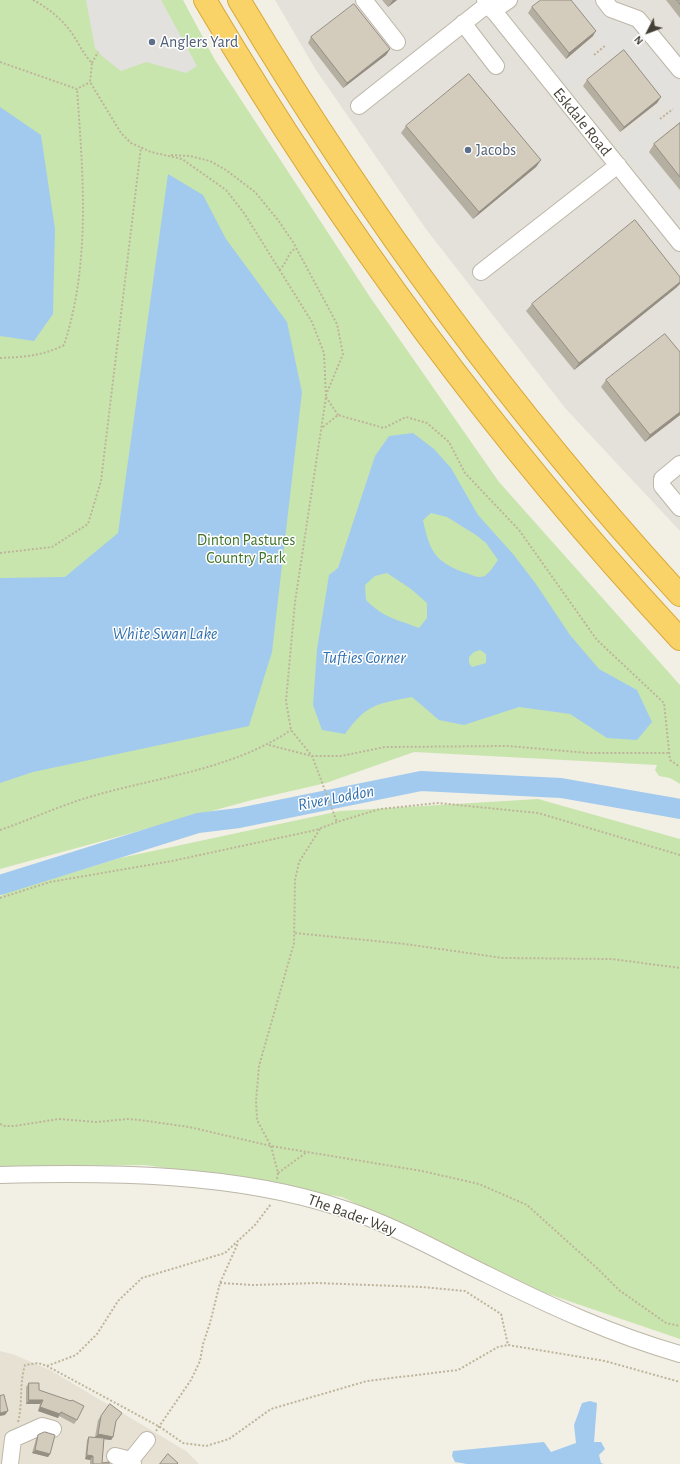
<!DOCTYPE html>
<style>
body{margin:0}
#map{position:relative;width:680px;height:1464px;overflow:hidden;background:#f2efe5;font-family:"Alegreya Sans",sans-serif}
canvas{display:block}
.north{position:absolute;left:628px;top:12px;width:40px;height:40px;-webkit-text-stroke:3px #fff;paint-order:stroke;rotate:228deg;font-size:11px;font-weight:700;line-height:16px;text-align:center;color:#443f35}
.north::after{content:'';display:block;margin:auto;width:14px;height:18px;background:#443f35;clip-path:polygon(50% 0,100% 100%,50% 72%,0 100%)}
</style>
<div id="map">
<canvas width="680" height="1464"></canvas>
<div class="north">N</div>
</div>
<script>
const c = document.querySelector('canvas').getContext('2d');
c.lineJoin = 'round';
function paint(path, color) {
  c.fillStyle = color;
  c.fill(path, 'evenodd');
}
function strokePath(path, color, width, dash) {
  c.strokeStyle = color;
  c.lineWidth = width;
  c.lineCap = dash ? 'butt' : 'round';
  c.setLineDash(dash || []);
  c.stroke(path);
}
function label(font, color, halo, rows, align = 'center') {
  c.font = font + ' "Alegreya Sans",sans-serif';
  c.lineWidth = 3;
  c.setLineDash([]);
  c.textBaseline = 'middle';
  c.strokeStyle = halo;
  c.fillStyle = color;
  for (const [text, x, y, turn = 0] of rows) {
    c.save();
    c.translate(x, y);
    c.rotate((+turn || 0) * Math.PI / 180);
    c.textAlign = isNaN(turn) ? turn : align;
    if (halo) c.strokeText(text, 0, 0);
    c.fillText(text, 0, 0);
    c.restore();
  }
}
paint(new Path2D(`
 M 0,1351 L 15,1355 L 50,1370 L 186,1451 L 199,1464 L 0,1464 Z`), '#e6e1d3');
paint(new Path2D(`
 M 275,0 L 680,0 L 680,531 L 566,409 L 426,229 L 316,70 Z`), '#e4e0da');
paint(new Path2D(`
 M 0,0 L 183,0 L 215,60 L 370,297 L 499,482 L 680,685 L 680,784 L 670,778 L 659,776 L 655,770 L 657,765 L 414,752 L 326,783 L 252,800 L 0,869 Z
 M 538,799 L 680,839 L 680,1339 L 545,1293 L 342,1197 L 146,1165 L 0,1167 L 0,896 L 10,891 L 120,858 L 340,811 Z`), '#c9e5ae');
paint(new Path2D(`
 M 86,0 L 161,0 L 197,66 L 186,73 L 146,62 L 121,71 L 102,56 L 95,48 Z
 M 570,0 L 598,0 L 630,24 L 680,83 L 680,123 L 678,125 L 660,102 L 663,99 L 623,49 L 611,59 L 594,37 L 598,34 Z
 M 589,43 L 604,62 L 569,92 L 553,74 Z
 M 656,112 L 670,128 L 645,148 L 680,192 L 680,197 L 669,206 L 617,143 Z`), '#e3e1dd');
paint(new Path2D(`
 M 0,107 L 41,135 L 55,229 L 53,314 L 34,341 L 0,336 Z
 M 168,174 L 203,195 L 226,239 L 287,322 L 302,392 L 272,652 L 249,726 L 33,772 L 0,783 L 0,578 L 65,577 L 118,533 Z
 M 413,433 L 434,449 L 451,468 L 478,515 L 513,554 L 536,584 L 570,635 L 599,669 L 637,690 L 652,722 L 637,740 L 607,738 L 570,714 L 519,707 L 464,725 L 439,720 L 412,697 C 376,704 367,704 345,734 L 322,730 L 313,705 L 317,649 L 329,575 L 338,568 L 375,456 L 389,436 ZM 431,513 L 447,517 L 476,535 L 486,543 L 498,560 C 494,565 491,571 486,575 C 481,579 474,576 469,574 C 436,563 430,553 423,520 ZM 387,573 L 411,589 L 427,603 L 427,618 L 419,628 C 396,619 384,618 366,600 L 365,585 L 375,576 ZM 480,650 L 486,654 L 486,663 L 472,667 L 469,663 L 469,657 L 474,652 Z
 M 590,1401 L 597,1403 L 594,1442 L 601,1442 L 605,1449 L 599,1455 L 601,1463 L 604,1464 L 467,1464 L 455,1462 L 452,1456 L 453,1451 L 544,1442 L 551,1452 L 576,1443 L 574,1425 L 582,1403 Z`), '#a2caee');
strokePath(new Path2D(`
 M 0,885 L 198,823 L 239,818 L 421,781 L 561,788 L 680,809`), '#a2caee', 20);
const minor = new Path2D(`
 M 364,0 L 397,42
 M 485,0 L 680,243
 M 604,0 L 611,9 L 638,19 L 680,70
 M 493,11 L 509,0
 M 463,23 L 496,66
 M 359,106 L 488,4
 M 481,272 L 618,165
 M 680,464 L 662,479 L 662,486 L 680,508
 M 0,1175 C 111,1172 235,1173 341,1208 C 392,1224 440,1252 488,1275 C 550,1306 613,1335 680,1354
 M 115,1456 L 131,1460
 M 10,1464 L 13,1439 L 42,1426 L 53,1429
 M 133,1464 L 131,1460 L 147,1440`);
const highway = new Path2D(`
 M 205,0 C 340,229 499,444 680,639
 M 239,0 C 366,212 513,413 680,595`);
strokePath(minor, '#bdb7a8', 18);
strokePath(highway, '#d8a838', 24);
strokePath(new Path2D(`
 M 33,0 C 48,8 61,18 71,32 C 79,43 83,54 92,63 L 90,82 L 121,133 L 131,143 L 151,152 L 182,159 L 226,190 L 244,213 L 312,322 L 324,353 L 326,397 L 295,602 L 286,701 L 291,730 L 312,756 L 337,822
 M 594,55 L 606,45
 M 0,62 L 77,89 L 90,82
 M 92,63 L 98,52
 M 660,119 L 673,109
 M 171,155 L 190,156 L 210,161 L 226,170 L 255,192 L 278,220 L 293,242 L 337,324 L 343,354 L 326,395
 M 279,270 C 287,264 287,253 296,248
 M 0,358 C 23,357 43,356 64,345 C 91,262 83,174 77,89
 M 326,397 L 338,415
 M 323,427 L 338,415 L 384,428 L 406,417 L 427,423 L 449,442 L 465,473 L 519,530 L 597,640 L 664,703 L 670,760 L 680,767
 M 0,553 L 52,547 L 88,524 L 101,481 L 141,147
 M 269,745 L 312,756 L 341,756 L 385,747 L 508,746 L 588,753 L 668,753
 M 0,830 C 29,820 57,807 86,798 C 155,777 230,771 291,730
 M 0,898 L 50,882 L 172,861 L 316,830 L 337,822 L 380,809 L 438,803 L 538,813 L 680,855
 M 295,933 L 405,944 L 503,958 L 612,959 L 680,968
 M 0,1124 L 5,1126 L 14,1126 L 59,1119 L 96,1122 L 128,1119 L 140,1120 L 189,1127 L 271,1146 L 422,1171 L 479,1184 L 527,1205 L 598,1269 L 619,1290 L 666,1323 L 680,1326
 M 278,1173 L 307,1152
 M 277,1179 L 278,1173 L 271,1146 L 257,1120 L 256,1101 L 259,1066 L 294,943 L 295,880 L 299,862 L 320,829
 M 220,1283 L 254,1285 L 317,1283 L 422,1287 L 465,1291 L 501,1314 L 508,1345 L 605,1361 L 680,1382
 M 47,1366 L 76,1355 L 97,1334 L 118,1301 L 142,1278 L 225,1253 L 255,1225 L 271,1204
 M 18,1422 C 23,1403 19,1385 25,1365 L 38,1363 L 47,1366 L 160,1427 L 183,1443 L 206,1446 L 229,1439 L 271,1409 L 367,1381 L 458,1370 L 498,1347 L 508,1345
 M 156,1431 L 191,1380 L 200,1361 L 203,1344 L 210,1323 L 220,1283 L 238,1243`), '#beb499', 2, [2, 2]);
strokePath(minor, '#fff', 16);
strokePath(highway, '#f9d268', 22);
paint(new Path2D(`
 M 382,0 L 397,0 L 388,7 Z
 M 666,0 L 680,0 L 680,18 Z
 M 532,7 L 593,36 L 566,59 L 528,13 Z
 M 311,37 L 390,49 L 386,55 L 343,88 L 308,43 Z
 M 587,80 L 661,97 L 657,103 L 620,132 L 583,86 Z
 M 680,123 L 680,190 L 649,152 L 654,144 Z
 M 406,126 L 541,160 L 536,167 L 473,219 L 401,133 Z
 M 677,287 L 574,370 L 526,311 L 532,304 Z
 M 680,352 L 680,415 L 645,442 L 601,387 L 606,380 Z
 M 29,1383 L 77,1420 L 74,1424 L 59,1416 L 58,1418 L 38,1411 L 40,1404 L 26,1404 L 26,1387 Z
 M 110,1404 L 116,1422 L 113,1437 L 111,1440 L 104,1439 L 102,1463 L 109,1464 L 90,1464 L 90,1460 L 85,1459 L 87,1440 L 89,1437 L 95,1437 L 98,1420 Z
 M 38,1435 L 50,1454 L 48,1457 L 32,1453 L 36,1439 Z`), '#b5afa1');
paint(new Path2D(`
 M 393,0 L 397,0 L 388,7 Z
 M 596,31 L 593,36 L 566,59 L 569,53 Z
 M 390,49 L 386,55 L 343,88 L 347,83 Z
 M 661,97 L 657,103 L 620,132 L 624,127 Z
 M 541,160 L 536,167 L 473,219 L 479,212 Z
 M 680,282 L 680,284 L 677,287 L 574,370 L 579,363 Z
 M 680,412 L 680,415 L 645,442 L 650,435 Z
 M 29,1400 L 43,1400 L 40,1404 L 26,1404 Z
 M 40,1407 L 60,1414 L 58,1418 L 38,1411 Z
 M 8,1411 L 5,1415 L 0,1416 L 0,1413 Z
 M 98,1434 L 113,1437 L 111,1440 L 95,1438 Z
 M 35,1450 L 50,1454 L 48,1457 L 32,1453 Z
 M 87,1455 L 93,1456 L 90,1460 L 85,1459 Z`), '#948e83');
const building = new Path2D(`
 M 541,0 L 571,0 L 596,31 L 569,53 L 532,7 Z
 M 677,0 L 680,0 L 680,4 Z
 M 354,4 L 390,49 L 347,83 L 311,37 Z
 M 624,50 L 661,97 L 624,127 L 587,80 Z
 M 469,74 L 541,160 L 479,212 L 406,126 Z
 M 680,123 L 680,177 L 654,144 Z
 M 635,220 L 680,277 L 680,282 L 579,363 L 532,304 Z
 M 665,334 L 680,352 L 680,412 L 650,435 L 606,380 Z
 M 29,1383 L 39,1383 L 39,1390 L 71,1401 L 72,1400 L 84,1406 L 77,1420 L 61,1412 L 60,1414 L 40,1407 L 43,1400 L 29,1400 Z
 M 4,1395 L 8,1411 L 0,1413 L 0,1396 Z
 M 110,1404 L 122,1413 L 116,1421 L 113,1437 L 98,1434 L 101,1416 Z
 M 45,1432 L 55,1435 L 50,1454 L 35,1450 L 38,1435 Z
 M 89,1437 L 104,1438 L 102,1463 L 109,1462 L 109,1464 L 93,1464 L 93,1456 L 87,1455 Z
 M 168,1454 L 178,1463 L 177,1464 L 160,1464 Z`);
paint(building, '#d3cbbb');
strokePath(building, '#948e83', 1);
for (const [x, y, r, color] of [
 [152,42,4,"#5c6f8a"],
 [468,150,4,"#5c6f8a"]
]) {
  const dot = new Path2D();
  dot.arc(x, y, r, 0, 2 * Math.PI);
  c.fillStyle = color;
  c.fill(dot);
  strokePath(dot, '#fff', 1.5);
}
label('16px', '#4e5e75', '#fff', [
 ["Anglers Yard",160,42],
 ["Jacobs",476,150]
], 'left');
label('16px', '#443f35', '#fff', [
 ["Eskdale Road",582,122,51],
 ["The Bader Way",352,1215,20]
]);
label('16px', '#41742a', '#fff', [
 ["Dinton Pastures",246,540],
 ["Country Park",246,558]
]);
label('italic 17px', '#3170ac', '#fff', [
 ["White Swan Lake",165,634],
 ["Tufties Corner",364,658],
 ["River Loddon",336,798,-11]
]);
</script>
